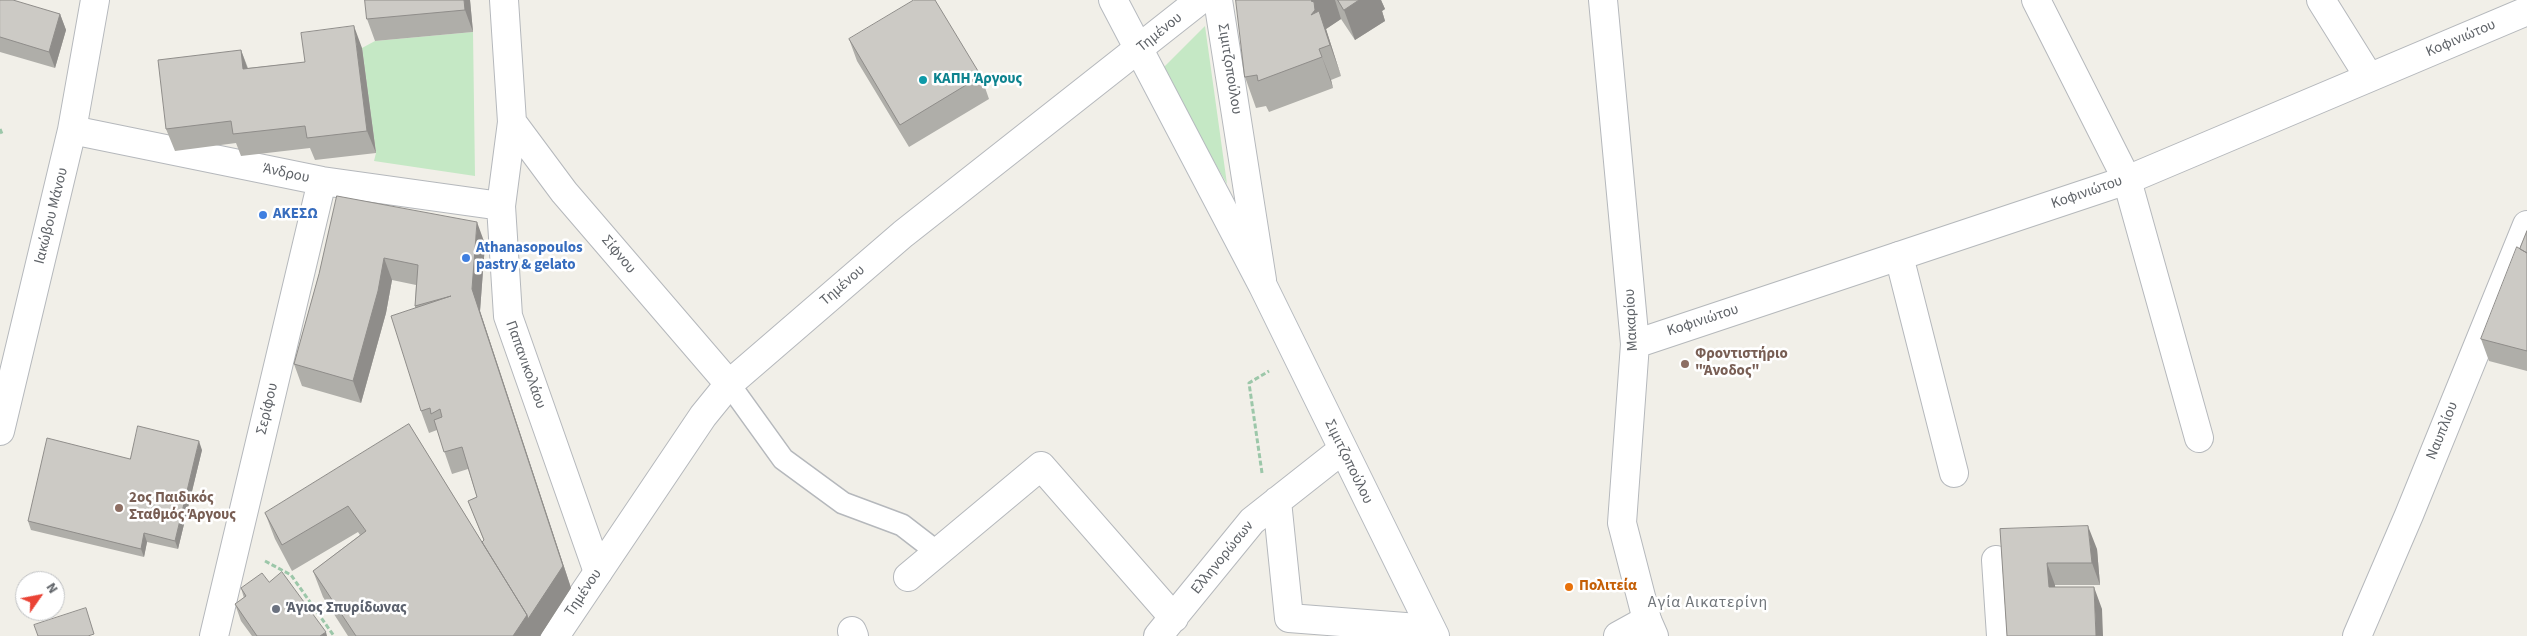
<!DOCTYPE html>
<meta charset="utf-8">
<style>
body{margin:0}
#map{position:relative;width:2527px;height:636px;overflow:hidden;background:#f1efe8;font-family:"Source Sans 3",sans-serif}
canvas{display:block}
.north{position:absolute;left:15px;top:571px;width:50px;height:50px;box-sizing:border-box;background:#fff;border:1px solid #bfc1c3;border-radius:50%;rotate:57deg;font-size:14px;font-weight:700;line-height:20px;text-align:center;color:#5f6368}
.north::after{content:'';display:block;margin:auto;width:18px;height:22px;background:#ea4335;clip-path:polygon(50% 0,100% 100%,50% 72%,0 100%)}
</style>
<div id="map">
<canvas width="2527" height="636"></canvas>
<div class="north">N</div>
</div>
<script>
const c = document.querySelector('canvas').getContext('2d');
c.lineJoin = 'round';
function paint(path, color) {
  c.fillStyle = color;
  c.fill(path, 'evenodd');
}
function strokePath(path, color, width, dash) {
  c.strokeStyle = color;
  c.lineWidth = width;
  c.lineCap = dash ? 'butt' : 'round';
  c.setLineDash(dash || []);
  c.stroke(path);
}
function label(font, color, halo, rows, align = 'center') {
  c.font = font + ' "Source Sans 3",sans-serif';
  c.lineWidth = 5;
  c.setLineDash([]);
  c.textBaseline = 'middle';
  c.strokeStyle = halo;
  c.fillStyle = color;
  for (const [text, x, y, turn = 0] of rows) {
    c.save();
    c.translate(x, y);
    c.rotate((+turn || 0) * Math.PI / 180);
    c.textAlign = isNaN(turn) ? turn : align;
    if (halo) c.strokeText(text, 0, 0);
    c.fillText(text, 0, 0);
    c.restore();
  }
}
paint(new Path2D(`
 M 1205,26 L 1227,184 L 1161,70 Z
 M 473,32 L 475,176 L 374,161 L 376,153 L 362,48 L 375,41 Z`), '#c5e8c5');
const service = new Path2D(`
 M 729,384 L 783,459 L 843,503 L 902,525 L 937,552`);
const pedestrian = new Path2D(`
 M 1218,0 L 1262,280
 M 1618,636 L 1647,620`);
const minor = new Path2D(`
 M 504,0 L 512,122 L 501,206 L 508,316 L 598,572
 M 1603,0 L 1635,344
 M 2036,0 L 2127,180 L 2199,438
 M 2321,0 L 2369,77
 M 512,122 L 564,192 L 729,384
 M 72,130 L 322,181 L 501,206
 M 1899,256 L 1954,473
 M 0,431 L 72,130 L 95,0
 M 1277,501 L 1289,618 L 1431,629
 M 1996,560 L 2001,636
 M 908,577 L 1041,466 L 1174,618
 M 852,631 L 854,636
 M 214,636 L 322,181
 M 1158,636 L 1252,521 L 1342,450
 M 2357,636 L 2409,515 L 2527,225`);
const tertiary = new Path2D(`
 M 555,636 L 703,416 L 729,384 L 903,234 L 1200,0
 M 1654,636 L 1647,620 L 1622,523 L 1635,344 L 2127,180 L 2527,11`);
const secondary = new Path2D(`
 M 1113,0 L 1263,286 L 1435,636`);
strokePath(service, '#b5b8bc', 24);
strokePath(pedestrian, '#b5b8bc', 30);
strokePath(minor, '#b5b8bc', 30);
strokePath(tertiary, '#b5b8bc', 30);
strokePath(secondary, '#b6babf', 30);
strokePath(new Path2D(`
 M 0,129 L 2,134
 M 1262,473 L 1249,383 L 1269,371
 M 265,561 L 291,575 L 334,636`), '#9cc7a9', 3, [5, 2.5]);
strokePath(service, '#fff', 21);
strokePath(pedestrian, '#fff', 28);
strokePath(minor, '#fff', 28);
strokePath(tertiary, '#fff', 28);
strokePath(secondary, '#fff', 28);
paint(new Path2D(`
 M 0,0 L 60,14 L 66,30 L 55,68 L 0,52 Z
 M 365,0 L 470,0 L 473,32 L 375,41 L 367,19 Z
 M 1236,0 L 1381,0 L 1385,9 L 1382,11 L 1385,21 L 1355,40 L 1341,19 L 1326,29 L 1341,76 L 1331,80 L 1333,88 L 1269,112 L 1266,106 L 1256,108 L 1245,77 Z
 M 849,39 L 981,76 L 989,99 L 909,147 L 857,61 Z
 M 362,48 L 376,153 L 315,160 L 310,148 L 241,156 L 236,143 L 175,151 L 166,129 L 241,50 L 248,68 L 305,62 Z
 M 337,196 L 485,244 L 480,311 L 571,588 L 540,636 L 348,636 L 323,597 L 313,571 L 360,535 L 358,532 L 292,571 L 275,539 L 265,513 L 409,424 L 482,542 L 484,541 L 468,501 L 477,497 L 468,469 L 452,474 L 437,430 L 429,433 L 421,411 L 415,308 L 415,306 L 416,285 L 392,280 L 386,313 L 361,403 L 302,386 L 294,364 L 319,274 Z
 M 2527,231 L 2527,371 L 2489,361 L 2481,339 Z
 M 202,450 L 178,549 L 147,542 L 144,557 L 31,530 L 28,521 L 130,459 Z
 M 2000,529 L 2097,549 L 2100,585 L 2055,585 L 2055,587 L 2102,609 L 2007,636 Z
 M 269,582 L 327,636 L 252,636 L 241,621 L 235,604 L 244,598 L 241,588 Z`), '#afaea9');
paint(new Path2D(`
 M 464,0 L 470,0 L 473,32 L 465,10 Z
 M 1312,0 L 1335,0 L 1341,19 L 1326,29 L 1341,76 L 1330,45 L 1311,15 L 1311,1 Z
 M 1359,0 L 1381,0 L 1385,9 L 1382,11 L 1385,21 L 1355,40 L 1344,10 Z
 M 60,14 L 66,30 L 55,68 L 49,52 Z
 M 354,26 L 362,48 L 376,153 L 367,131 Z
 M 1319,49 L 1331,80 L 1333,88 L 1322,57 Z
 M 241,50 L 249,73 L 243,69 Z
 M 477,222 L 485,244 L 480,311 L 571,588 L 540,636 L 513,636 L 472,289 Z
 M 384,258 L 392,280 L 386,313 L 361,403 L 353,381 Z
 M 199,441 L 202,450 L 178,549 L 175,541 Z
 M 2088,526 L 2097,549 L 2100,585 L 2092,563 Z
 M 144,533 L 147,542 L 144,557 L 141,549 Z
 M 2047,563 L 2055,585 L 2057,609 L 2049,587 Z
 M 2094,587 L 2102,609 L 2103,636 L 2096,636 Z
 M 326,632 L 327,636 L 320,636 Z`), '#8f8d8a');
const building = new Path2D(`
 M 0,0 L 13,0 L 60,14 L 49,52 L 0,37 Z
 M 365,0 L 464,0 L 465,10 L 367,19 Z
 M 914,0 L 935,0 L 981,76 L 900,125 L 849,39 Z
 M 1236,0 L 1312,0 L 1311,1 L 1314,2 L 1315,10 L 1311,15 L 1319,11 L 1330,45 L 1319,49 L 1322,57 L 1258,81 L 1257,75 L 1245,77 Z
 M 1338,0 L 1359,0 L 1344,10 Z
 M 354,26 L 367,131 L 307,138 L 305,126 L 233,134 L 231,121 L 166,129 L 158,60 L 241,50 L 243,69 L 305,62 L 301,33 Z
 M 337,196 L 477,222 L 472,289 L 563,566 L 528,619 L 527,615 L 482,542 L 484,540 L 468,501 L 477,497 L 462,447 L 444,452 L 434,420 L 442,417 L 440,409 L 431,414 L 430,408 L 421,411 L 391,316 L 451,296 L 415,306 L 418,265 L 384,258 L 378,291 L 353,381 L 294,364 L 319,274 Z
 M 2527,231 L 2527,253 L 2520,249 Z
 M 2517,247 L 2527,253 L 2527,351 L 2481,339 Z
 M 409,424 L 527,615 L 513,636 L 356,636 L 313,571 L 366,531 L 348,506 L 282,545 L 265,513 Z
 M 138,426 L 199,441 L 175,541 L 144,533 L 141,549 L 28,521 L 47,438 L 130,459 Z
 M 2088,526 L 2092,563 L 2047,563 L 2049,587 L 2094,587 L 2096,636 L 2007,636 L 2000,529 Z
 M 282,572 L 326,632 L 320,636 L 257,636 L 235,604 L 246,596 L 241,588 L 262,573 L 269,582 Z
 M 86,608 L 94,634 L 88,636 L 38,636 L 34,625 Z`);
paint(building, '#cccac5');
strokePath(building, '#8f8d8a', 1);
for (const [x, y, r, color] of [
 [923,80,5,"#0f9aa8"],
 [263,215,5,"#3f7fe0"],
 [466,258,5,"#3f7fe0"],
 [1685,364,5,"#8d6e63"],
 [119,508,5,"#8d6e63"],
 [1569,587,5,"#e8710a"],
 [276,609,5,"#6b7280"]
]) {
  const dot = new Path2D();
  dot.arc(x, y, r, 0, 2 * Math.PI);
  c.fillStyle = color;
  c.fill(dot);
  strokePath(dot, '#fff', 2);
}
label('15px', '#5f6368', '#fff', [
 ["Τημένου",1160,33,-39],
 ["Κοφινιώτου",2461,39,-23],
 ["Σιμιτζοπούλου",1229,69,81],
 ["Άνδρου",286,174,12],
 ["Κοφινιώτου",2087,193,-19],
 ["Ιακώβου Μάνου",52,216,-76],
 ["Σίφνου",618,255,50],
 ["Τημένου",843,286,-41],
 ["Μακαρίου",1632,320,-93],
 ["Κοφινιώτου",1703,321,-18],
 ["Παπανικολάου",525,365,70],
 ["Σερίφου",268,409,-77],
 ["Ναυπλίου",2443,431,-68],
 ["Σιμιτζοπούλου",1348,462,64],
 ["Ελληνορώσων",1223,558,-51],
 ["Τημένου",584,593,-56]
]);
label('bold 15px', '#0d838f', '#fff', [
 ["ΚΑΠΗ Άργους",933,80]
], 'left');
label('bold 15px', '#366cbe', '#fff', [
 ["ΑΚΕΣΩ",273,215],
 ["Athanasopoulos",476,249],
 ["pastry & gelato",476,266]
], 'left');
label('bold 15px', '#785e54', '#fff', [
 ["Φροντιστήριο",1695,355],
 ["\"Άνοδος\"",1695,372],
 ["2ος Παιδικός",129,499],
 ["Σταθμός Άργους",129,516]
], 'left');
label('bold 15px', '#c56008', '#fff', [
 ["Πολιτεία",1579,587]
], 'left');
label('bold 15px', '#5b616d', '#fff', [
 ["Άγιος Σπυρίδωνας",286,609]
], 'left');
c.letterSpacing = '1px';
label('16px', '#70757a', '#fff', [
 ["Αγία Αικατερίνη",1708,603]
]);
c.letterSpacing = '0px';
</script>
